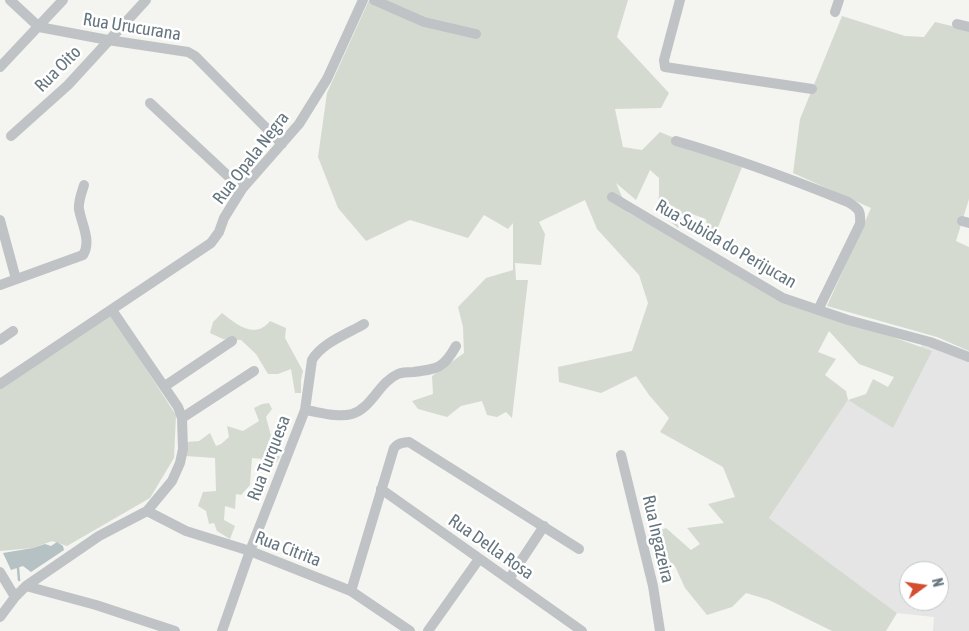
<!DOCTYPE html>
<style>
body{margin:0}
#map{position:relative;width:969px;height:631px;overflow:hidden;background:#f4f4f0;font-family:"Asap Condensed",sans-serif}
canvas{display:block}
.north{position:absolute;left:899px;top:561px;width:50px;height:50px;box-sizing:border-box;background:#fff;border:1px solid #c1c8cc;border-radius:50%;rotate:76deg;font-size:14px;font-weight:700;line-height:20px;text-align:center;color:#65757f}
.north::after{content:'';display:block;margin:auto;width:18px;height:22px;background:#d44d2f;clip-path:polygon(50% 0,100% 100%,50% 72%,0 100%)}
</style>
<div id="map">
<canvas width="969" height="631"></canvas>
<div class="north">N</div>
</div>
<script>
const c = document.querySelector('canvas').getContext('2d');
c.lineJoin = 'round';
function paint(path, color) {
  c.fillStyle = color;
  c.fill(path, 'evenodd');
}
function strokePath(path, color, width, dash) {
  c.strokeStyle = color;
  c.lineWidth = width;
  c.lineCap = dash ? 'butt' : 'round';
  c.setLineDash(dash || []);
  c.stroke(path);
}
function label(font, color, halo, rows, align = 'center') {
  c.font = font + ' "Asap Condensed",sans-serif';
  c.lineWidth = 5;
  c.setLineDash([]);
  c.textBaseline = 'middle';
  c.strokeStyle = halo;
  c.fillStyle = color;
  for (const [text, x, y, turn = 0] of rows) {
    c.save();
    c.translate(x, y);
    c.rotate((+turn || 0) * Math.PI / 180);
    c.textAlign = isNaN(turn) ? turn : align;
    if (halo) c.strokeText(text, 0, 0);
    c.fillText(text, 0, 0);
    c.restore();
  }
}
paint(new Path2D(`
 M 922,344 L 969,362 L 969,631 L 933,631 L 934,617 L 897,613 L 769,518 L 848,400 L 891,423 ZM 909,571 L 939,571 L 939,601 L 909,601 Z`), '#e4e5e4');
paint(new Path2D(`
 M 369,0 L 628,0 L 617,37 L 669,93 L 661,108 L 615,109 L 623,147 L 642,150 L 660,132 L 691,145 L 724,154 L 742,167 L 711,245 L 706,219 L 689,213 L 678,228 L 656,210 L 659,196 L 659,178 L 650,170 L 636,200 L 616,183 L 629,213 L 783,298 L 932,351 L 893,428 L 848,400 L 769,518 L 897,613 L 886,631 L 832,631 L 769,600 L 746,593 L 732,607 L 707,615 L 685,588 L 675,566 L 658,551 L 648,535 L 666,528 L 691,550 L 700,544 L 687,528 L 724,523 L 708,504 L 735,497 L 723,467 L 660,432 L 669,418 L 649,395 L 636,376 L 601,393 L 559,382 L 558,367 L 632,351 L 648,303 L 639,275 L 597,229 L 585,200 L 539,222 L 545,234 L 541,265 L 515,263 L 516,280 L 528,280 L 512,418 L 506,412 L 497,417 L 487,415 L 482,401 L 461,406 L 447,417 L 418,409 L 412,401 L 433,394 L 432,376 L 464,353 L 463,327 L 458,307 L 486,278 L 513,270 L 513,223 L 508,229 L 484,215 L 468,238 L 410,220 L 366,241 L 338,208 L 318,157 L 327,93 ZM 829,331 L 859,364 L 894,377 L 888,387 L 873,379 L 866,394 L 848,400 L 846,391 L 825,375 L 836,359 L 818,352 Z
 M 842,16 L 905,36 L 924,37 L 935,22 L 969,30 L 969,199 L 956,241 L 969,247 L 969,351 L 937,337 L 827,306 L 871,208 L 793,173 L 800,119 Z
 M 109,312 L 176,415 L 174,458 L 150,498 L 67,546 L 52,541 L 33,548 L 0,551 L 0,384 Z
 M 222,313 C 236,324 255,340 270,321 L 286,328 L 285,338 L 303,371 L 301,380 L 301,393 L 295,393 L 291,369 L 278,374 L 268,374 L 256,354 L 241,340 L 223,339 L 210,333 L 213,322 Z
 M 269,403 L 272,409 L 266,417 L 271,436 L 283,441 L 275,448 L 274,453 L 280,457 L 274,465 L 263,459 L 252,458 L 250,485 L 241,495 L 236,494 L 235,509 L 225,506 L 224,520 L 235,526 L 230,539 L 217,531 L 214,523 L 209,524 L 206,511 L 198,506 L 203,492 L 216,491 L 215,458 L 185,456 L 187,442 L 199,441 L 210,433 L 216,446 L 221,444 L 229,437 L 227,426 L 243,431 L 259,421 L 254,408 L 262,404 Z`), '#d5dad1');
paint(new Path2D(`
 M 57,542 L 63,546 L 64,550 L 31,572 L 23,566 L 11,570 L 3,553 L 33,548 L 45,544 L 51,546 Z`), '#b6c1c4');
strokePath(new Path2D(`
 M 18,568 L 19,580`), '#b6c1c4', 2.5);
strokePath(new Path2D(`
 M 10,0 L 39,27 L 108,40 L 188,52 L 195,56 L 282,144
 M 374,0 L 424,22 L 476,34
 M 680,0 L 664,60 L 665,67 L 812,89
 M 835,12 L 839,0
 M 957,24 L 969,27
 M 0,67 L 63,0
 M 150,103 L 242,189
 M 11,136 L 68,85 L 146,0
 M 676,141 C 735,158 791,179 848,202 C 859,209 861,210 860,224 L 818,310
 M 612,197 L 783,298 L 848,320 L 930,342 L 969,357
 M 0,220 L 16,279
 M 962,221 L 969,223
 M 0,285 L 83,255 C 92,241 81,223 79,209 C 78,201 82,192 84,185
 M 0,340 L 13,331
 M 0,384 L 211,243 L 219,232 L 224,218 L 242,189 L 299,124 L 327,79 L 363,0
 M 165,386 L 232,341
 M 305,410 C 319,412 338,418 352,414 C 372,408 379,382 398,374 C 403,372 408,372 413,372 C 438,369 444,368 456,346
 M 182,418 L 254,371
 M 621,455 L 653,586 L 660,631
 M 381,489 L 582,631
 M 147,511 L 186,531 L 250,551 L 351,591 L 410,631
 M 0,572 L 15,597
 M 509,579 L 544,526
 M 26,586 L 96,605 L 175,631
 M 351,591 L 394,448 C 398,443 402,443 409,442 L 579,549
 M 0,617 L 15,597 L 26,586 L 99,536 L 147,511 L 172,481 L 180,463 L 183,449 L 182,418 L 178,407 L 112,310
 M 222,631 L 250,551 L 305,410 L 312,360 C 322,343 347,334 364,324
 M 428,631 L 479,559`), '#bfc3c6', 10);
label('18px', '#65757f', '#fff', [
 ["Rua Urucurana",132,27,9],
 ["Rua Oito",58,69,-45],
 ["Rua Opala Negra",251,158,-52],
 ["Rua Subida do Perijucan",726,244,30],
 ["Rua Turquesa",269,458,-69],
 ["Rua Ingazeira",658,539,77],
 ["Rua Della Rosa",491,547,35],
 ["Rua Citrita",288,549,21]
]);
</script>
